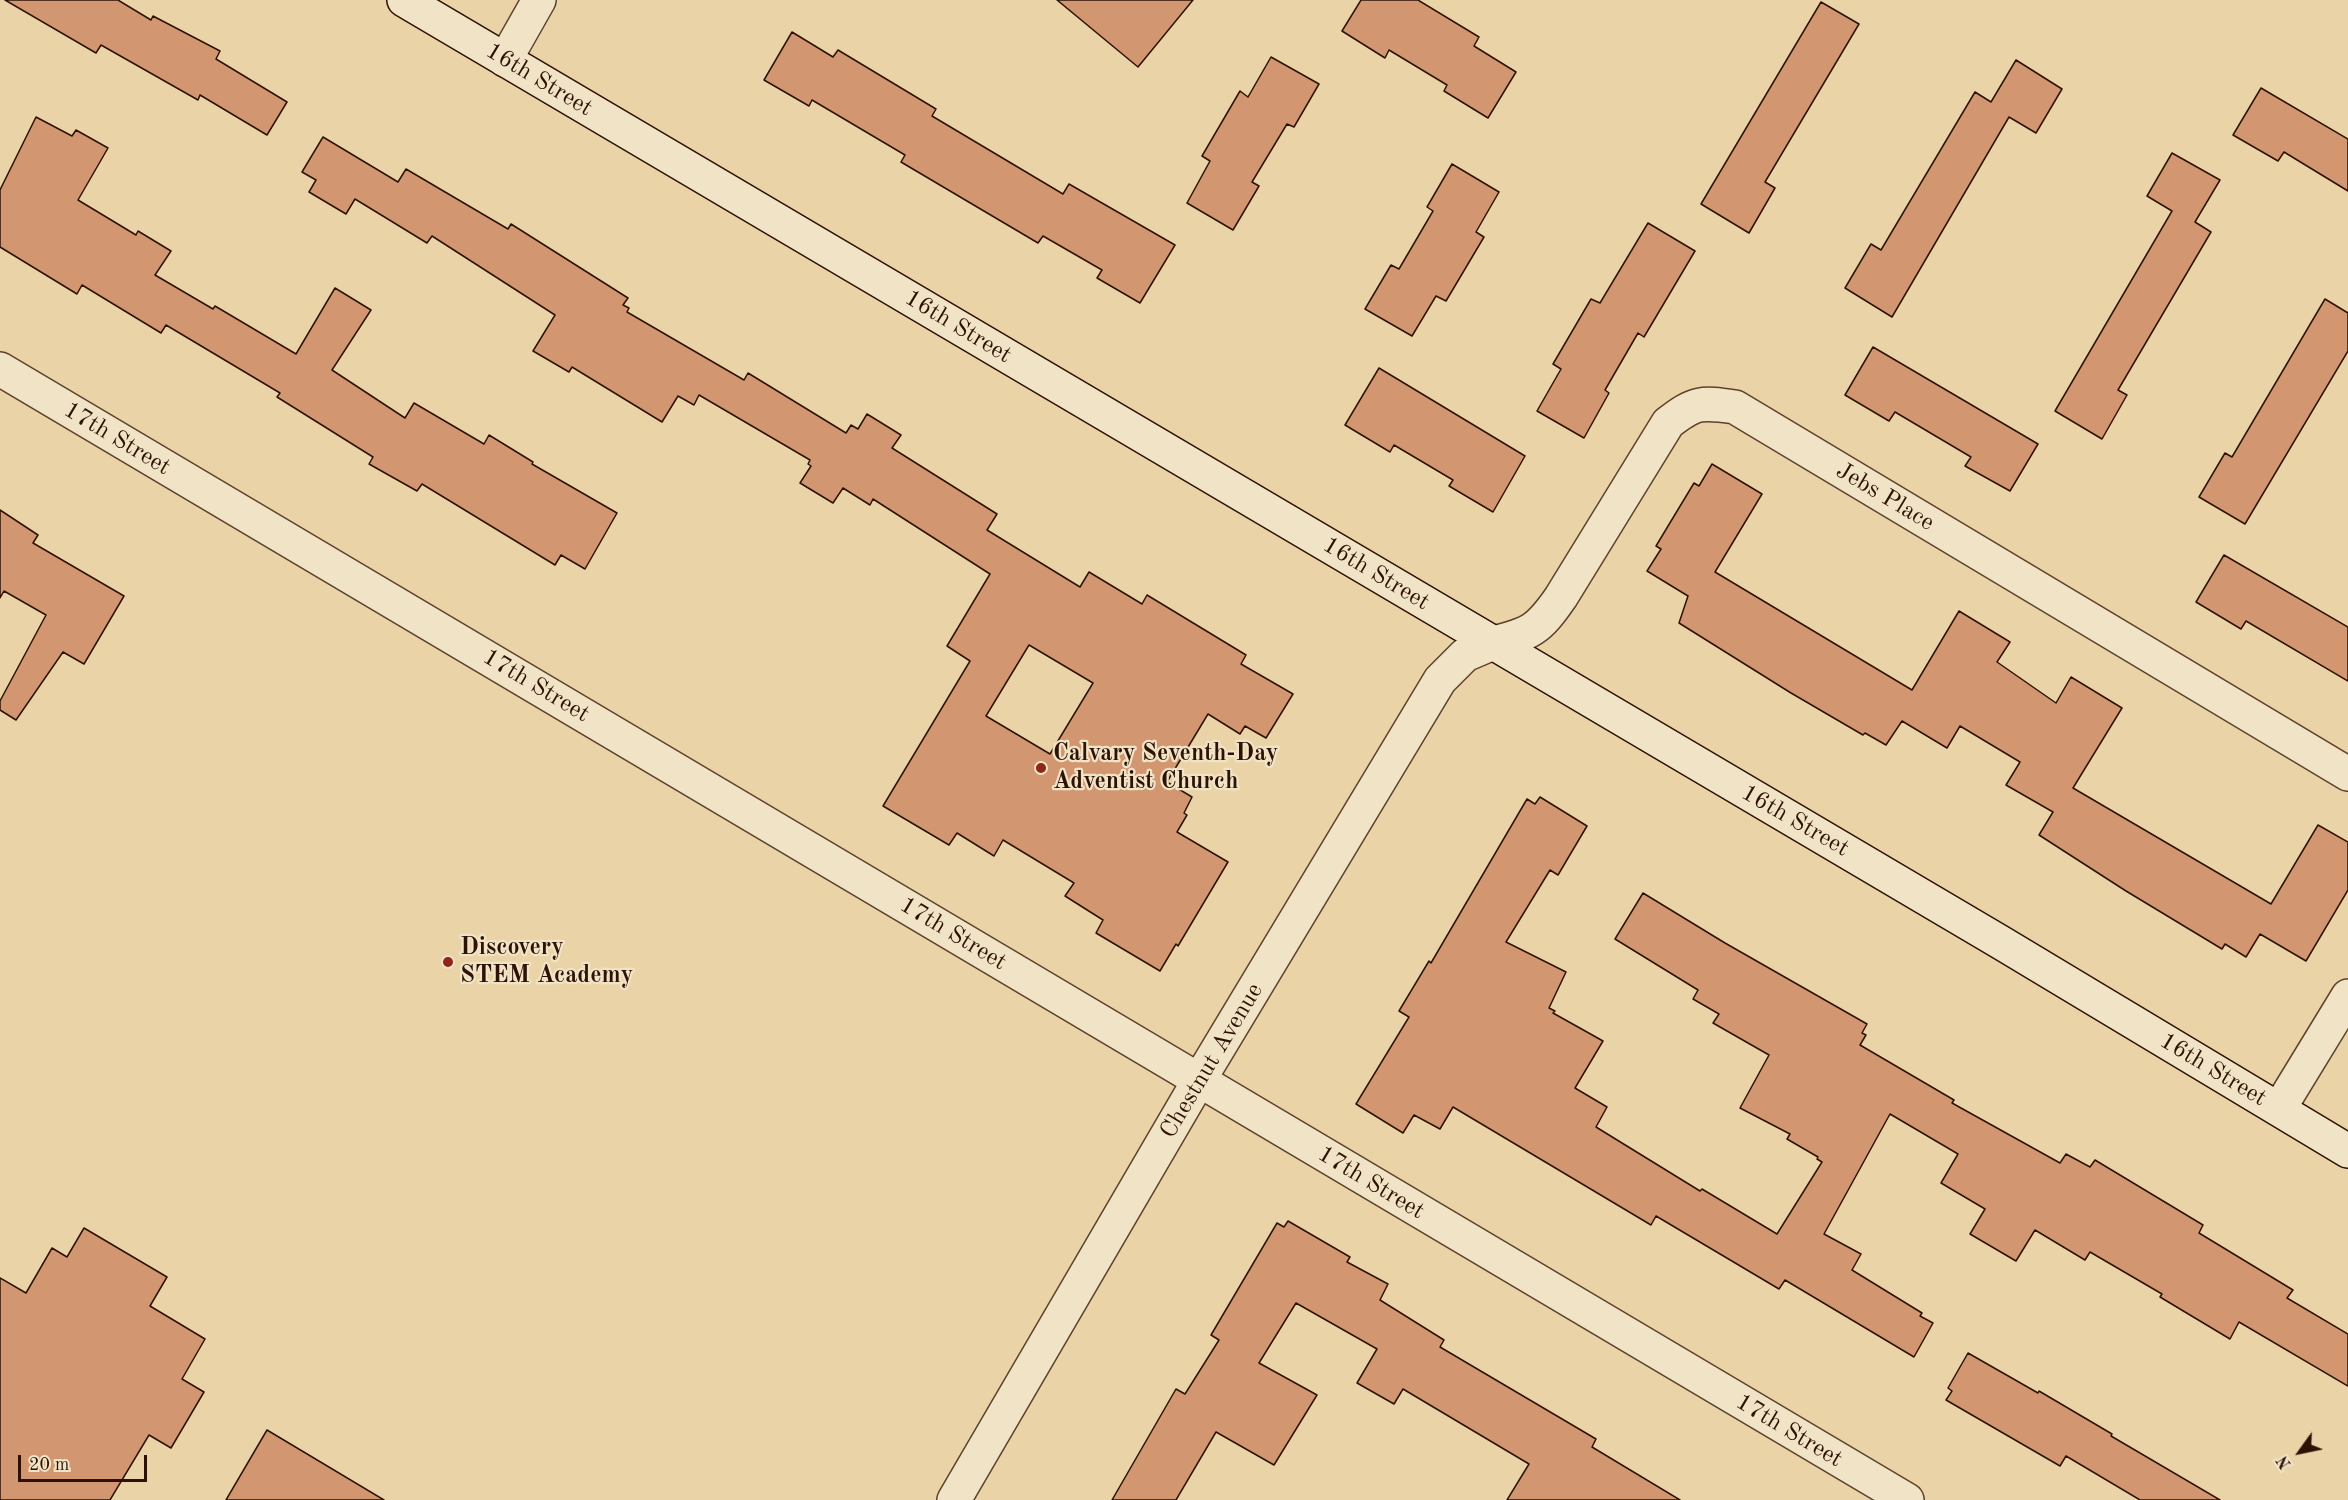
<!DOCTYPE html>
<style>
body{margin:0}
#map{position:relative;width:2348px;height:1500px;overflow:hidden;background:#ead4a7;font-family:"Old Standard TT",serif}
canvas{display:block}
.north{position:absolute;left:2270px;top:1422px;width:60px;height:60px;-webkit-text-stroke:4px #f1e3c6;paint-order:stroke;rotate:237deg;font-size:16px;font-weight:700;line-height:24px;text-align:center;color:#2d1204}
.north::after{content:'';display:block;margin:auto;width:21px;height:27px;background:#2d1204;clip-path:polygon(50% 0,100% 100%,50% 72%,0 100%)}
.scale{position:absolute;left:18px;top:1455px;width:129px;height:27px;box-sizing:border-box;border:3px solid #2d1204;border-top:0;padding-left:8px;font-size:18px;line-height:21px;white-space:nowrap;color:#2d1204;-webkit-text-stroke:4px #f1e3c6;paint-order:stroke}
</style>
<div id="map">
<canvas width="2348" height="1500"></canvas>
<div class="north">N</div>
<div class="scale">20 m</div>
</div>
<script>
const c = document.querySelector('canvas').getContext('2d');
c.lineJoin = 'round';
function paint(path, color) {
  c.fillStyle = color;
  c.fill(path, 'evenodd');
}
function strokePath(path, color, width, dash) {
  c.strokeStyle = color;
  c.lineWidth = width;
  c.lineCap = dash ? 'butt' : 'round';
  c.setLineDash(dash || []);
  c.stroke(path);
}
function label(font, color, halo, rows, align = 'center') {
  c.font = font + ' "Old Standard TT",serif';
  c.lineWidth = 4.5;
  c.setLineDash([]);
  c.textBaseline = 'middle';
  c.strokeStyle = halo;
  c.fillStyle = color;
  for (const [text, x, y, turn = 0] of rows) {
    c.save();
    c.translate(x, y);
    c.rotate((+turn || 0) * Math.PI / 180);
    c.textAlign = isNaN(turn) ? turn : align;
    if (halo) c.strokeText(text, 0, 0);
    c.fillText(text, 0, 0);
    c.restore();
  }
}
const building = new Path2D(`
 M 5,0 L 118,0 L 151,20 L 153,16 L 220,51 L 216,59 L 287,102 L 267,135 L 200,95 L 198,100 L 101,45 L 96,53 Z
 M 1057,0 L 1193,0 L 1138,67 Z
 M 1361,0 L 1418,0 L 1479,37 L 1474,46 L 1516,72 L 1488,118 L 1444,91 L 1447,85 L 1389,50 L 1385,58 L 1342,31 Z
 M 1821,2 L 1859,24 L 1765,182 L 1775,188 L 1749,233 L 1701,204 Z
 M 792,32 L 833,57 L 838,50 L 936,109 L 932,116 L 1063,194 L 1069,184 L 1175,245 L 1140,303 L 1097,278 L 1102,270 L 1043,236 L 1038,243 L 901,162 L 905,155 L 812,100 L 809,106 L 764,80 Z
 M 1271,57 L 1319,84 L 1294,127 L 1287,124 L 1252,182 L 1259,186 L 1233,230 L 1187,203 L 1210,161 L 1202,156 L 1240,91 L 1248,97 Z
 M 2016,60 L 2062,89 L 2036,133 L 2009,117 L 1892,317 L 1845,288 L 1871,244 L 1881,250 L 1975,92 L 1991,102 Z
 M 2261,88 L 2348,139 L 2348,191 L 2284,152 L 2278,161 L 2233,135 Z
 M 36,117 L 72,136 L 76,130 L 108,148 L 78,200 L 136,235 L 138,231 L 171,251 L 155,275 L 213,309 L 215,306 L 296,354 L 335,288 L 371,310 L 332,370 L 405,418 L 414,403 L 484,444 L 489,435 L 533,462 L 532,464 L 617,513 L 585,569 L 561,555 L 555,565 L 422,484 L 417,491 L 369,464 L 373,457 L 277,397 L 280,393 L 166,325 L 161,333 L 82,285 L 77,294 L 0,247 L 0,190 Z
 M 323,137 L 398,182 L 406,169 L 508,229 L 511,224 L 628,298 L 623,305 L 629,308 L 627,312 L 744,380 L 748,373 L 846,433 L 851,425 L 858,429 L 867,414 L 901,435 L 892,448 L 997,514 L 987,530 L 1080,587 L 1089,572 L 1142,604 L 1147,595 L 1246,655 L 1241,664 L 1293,694 L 1266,738 L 1245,726 L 1240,734 L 1208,714 L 1167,782 L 1192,797 L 1184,813 L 1187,815 L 1177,832 L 1228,862 L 1178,946 L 1176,944 L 1160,971 L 1096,933 L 1103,920 L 1065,896 L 1074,883 L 1003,840 L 994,856 L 957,833 L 949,845 L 883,806 L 970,661 L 947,646 L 990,574 L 873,499 L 870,505 L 843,488 L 833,503 L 800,483 L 811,466 L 808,464 L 810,460 L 699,395 L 694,405 L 678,396 L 662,422 L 572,367 L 569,372 L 533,351 L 555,315 L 432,236 L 427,243 L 355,199 L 346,214 L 309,192 L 316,180 L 302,172 ZM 1029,645 L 1093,683 L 1050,754 L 986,716 Z
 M 2172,153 L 2220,180 L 2195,222 L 2211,232 L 2118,390 L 2127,395 L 2102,439 L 2055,411 L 2172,211 L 2147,196 Z
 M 1452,164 L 1499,192 L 1476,232 L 1484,237 L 1446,301 L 1436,296 L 1412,336 L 1365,309 L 1391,265 L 1399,269 L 1433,211 L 1427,207 Z
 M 1648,223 L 1695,251 L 1644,337 L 1638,333 L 1605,390 L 1609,393 L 1584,438 L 1537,411 L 1561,369 L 1553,364 L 1591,299 L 1600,303 Z
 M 2325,299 L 2348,313 L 2348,351 L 2245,524 L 2199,497 L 2225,453 L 2232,457 Z
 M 1873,347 L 2038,444 L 2010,491 L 1965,466 L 1971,457 L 1895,412 L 1889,421 L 1845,395 Z
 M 1379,368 L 1525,456 L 1493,512 L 1449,486 L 1453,480 L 1394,445 L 1390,452 L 1345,425 Z
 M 1712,464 L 1762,494 L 1715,572 L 1912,690 L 1959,611 L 2010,642 L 1997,662 L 2056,703 L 2071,677 L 2122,708 L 2073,788 L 2271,904 L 2318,825 L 2348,842 L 2348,890 L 2306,961 L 2260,934 L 2246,957 L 2225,944 L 2222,949 L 2126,891 L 2039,835 L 2053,812 L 2006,785 L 2020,762 L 1960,726 L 1947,748 L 1902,721 L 1886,745 L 1865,733 L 1863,735 L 1791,693 L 1679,623 L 1688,596 L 1647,571 L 1661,549 L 1656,546 L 1694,483 L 1699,486 Z
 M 0,510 L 38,535 L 33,543 L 124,596 L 84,664 L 63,652 L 16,720 L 0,710 L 0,701 L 46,615 L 4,591 L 0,598 Z
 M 2224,555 L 2348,627 L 2348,681 L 2246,621 L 2241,629 L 2196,602 Z
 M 1540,797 L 1587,826 L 1558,875 L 1550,870 L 1506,942 L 1566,972 L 1549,1008 L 1555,1011 L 1553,1013 L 1603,1041 L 1575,1088 L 1607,1107 L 1596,1127 L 1700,1191 L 1702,1189 L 1777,1234 L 1822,1162 L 1817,1159 L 1818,1157 L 1787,1139 L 1790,1134 L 1740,1108 L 1769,1055 L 1713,1023 L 1719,1014 L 1693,999 L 1698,990 L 1615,939 L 1643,893 L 1725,943 L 1867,1024 L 1862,1033 L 1866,1035 L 1860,1045 L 1954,1100 L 1952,1103 L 2060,1163 L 2066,1154 L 2090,1167 L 2095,1160 L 2203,1225 L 2199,1233 L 2293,1290 L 2287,1298 L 2348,1334 L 2348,1386 L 2239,1322 L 2230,1339 L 2160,1297 L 2162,1294 L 2090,1252 L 2085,1260 L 2035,1230 L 2016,1261 L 1970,1234 L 1985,1209 L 1941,1183 L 1958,1154 L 1890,1114 L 1824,1234 L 1861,1254 L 1852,1270 L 1922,1313 L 1920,1316 L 1933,1323 L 1914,1357 L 1785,1280 L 1779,1289 L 1656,1216 L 1651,1225 L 1453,1107 L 1440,1129 L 1414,1115 L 1403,1133 L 1356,1104 L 1409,1017 L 1399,1011 L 1429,961 L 1431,963 L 1527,799 L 1535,804 Z
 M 1288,1221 L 1350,1257 L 1347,1262 L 1388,1284 L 1380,1300 L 1444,1340 L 1440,1347 L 1596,1439 L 1592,1447 L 1680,1500 L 1507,1500 L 1529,1464 L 1403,1389 L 1394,1404 L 1357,1383 L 1377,1349 L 1296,1303 L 1259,1363 L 1317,1395 L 1274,1465 L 1216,1432 L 1176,1500 L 1112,1500 L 1176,1389 L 1185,1394 L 1219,1340 L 1211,1335 L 1277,1223 L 1284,1227 Z
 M 84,1228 L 167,1277 L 150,1306 L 205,1339 L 182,1379 L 204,1392 L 171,1448 L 149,1435 L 110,1500 L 0,1500 L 0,1278 L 26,1293 L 52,1248 L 67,1257 Z
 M 1968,1353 L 2038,1393 L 2039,1391 L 2112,1434 L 2111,1436 L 2220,1500 L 2140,1500 L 2066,1456 L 2060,1466 L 1946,1400 L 1952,1391 L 1948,1388 Z
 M 267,1430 L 384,1500 L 226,1500 Z`);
paint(building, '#d29771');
strokePath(building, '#2d1204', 1.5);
const minor = new Path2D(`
 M 505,60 L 539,0
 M 0,369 L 1907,1500
 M 1493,643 C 1531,634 1539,629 1561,597 L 1668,423 C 1695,402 1701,402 1735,407 L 2348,774
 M 2279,1109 L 2348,996`);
const tertiary = new Path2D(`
 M 954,1500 L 1198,1082 L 1440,680 L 1465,655 L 1493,643`);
const secondary = new Path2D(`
 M 404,0 L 2000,942 L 2348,1151`);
strokePath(minor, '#5c422d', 36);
strokePath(tertiary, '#5c422d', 36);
strokePath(secondary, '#2d1204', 36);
strokePath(minor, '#f1e3c6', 33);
strokePath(tertiary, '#f1e3c6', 33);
strokePath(secondary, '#f1e3c6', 33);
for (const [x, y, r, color] of [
 [1041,768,6,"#8f2418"],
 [448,962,6,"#8f2418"]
]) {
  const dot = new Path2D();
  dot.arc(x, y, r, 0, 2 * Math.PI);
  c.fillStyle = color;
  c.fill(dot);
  strokePath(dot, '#f1e3c6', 2);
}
label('24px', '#2d1204', '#f1e3c6', [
 ["16th Street",539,80,31],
 ["16th Street",958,327,31],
 ["17th Street",117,439,31],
 ["Jebs Place",1885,497,31],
 ["16th Street",1376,574,31],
 ["17th Street",536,686,31],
 ["16th Street",1795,821,30],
 ["17th Street",953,934,31],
 ["Chestnut Avenue",1212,1061,-59],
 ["16th Street",2213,1070,31],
 ["17th Street",1371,1183,31],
 ["17th Street",1789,1431,31]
]);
label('bold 24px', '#2d1204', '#f1e3c6', [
 ["Calvary Seventh-Day",1053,754],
 ["Adventist Church",1053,782],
 ["Discovery",460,948],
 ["STEM Academy",460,976]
], 'left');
</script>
